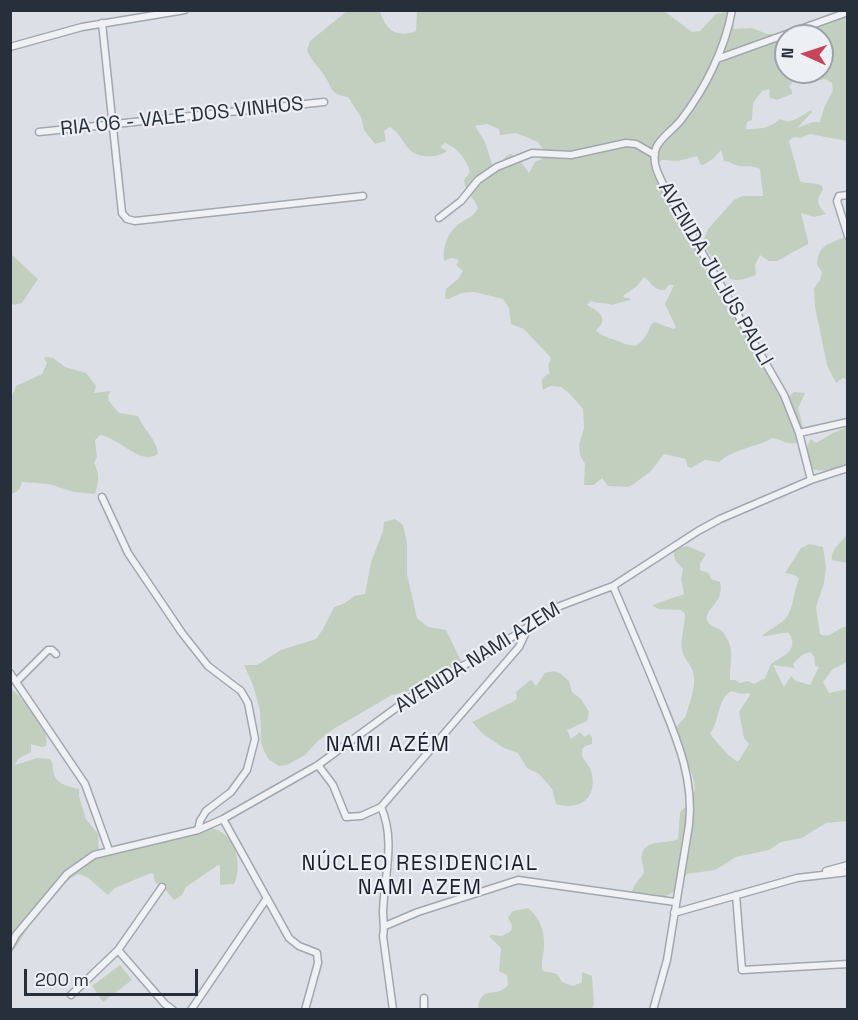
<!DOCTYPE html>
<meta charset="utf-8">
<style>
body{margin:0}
#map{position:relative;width:858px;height:1020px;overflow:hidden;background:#dce0e6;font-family:"Space Grotesk",sans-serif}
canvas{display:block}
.frame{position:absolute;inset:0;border:12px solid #272f3b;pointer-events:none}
.north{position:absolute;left:774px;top:24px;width:60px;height:60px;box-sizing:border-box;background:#eceff4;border:2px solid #9da2aa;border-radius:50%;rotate:273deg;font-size:16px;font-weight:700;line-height:24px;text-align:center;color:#272f3b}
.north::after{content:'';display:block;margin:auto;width:21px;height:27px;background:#c7455b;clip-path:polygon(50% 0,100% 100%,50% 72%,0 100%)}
.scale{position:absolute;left:24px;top:969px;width:174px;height:27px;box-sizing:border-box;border:3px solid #272f3b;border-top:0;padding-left:8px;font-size:18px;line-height:21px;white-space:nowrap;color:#272f3b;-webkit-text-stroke:4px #eceff4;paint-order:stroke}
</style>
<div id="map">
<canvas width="858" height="1020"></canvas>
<div class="frame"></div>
<div class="north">N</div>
<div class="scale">200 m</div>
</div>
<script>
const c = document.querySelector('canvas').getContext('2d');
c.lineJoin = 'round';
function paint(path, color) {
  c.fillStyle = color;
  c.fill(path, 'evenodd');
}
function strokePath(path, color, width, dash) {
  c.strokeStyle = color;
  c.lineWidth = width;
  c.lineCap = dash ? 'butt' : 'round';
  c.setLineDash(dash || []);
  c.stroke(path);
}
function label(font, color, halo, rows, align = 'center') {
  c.font = font + ' "Space Grotesk",sans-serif';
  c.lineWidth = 4.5;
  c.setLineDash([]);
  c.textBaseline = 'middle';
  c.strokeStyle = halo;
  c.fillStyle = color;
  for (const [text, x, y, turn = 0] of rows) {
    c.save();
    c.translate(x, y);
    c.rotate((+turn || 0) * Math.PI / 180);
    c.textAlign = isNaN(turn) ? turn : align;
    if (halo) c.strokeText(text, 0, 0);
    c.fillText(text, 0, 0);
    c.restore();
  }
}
paint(new Path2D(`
 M 417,10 L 664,11 L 692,32 L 700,31 L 716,14 L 727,12 L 732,15 L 734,29 L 752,28 L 767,34 L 776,34 L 799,29 L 822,26 L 847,14 L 847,141 L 810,134 L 800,138 L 794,137 L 789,141 L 800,181 C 807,185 815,181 822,186 L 823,190 C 815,200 818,206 826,214 L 814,217 L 801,213 L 808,241 L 808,244 L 777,261 L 769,261 L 760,255 L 755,265 L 756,275 C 750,277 743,280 737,280 C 721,281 714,256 704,247 L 704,240 L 708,229 L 734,200 L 742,196 L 763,196 L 760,169 C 752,165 747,167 739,166 C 733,165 730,161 724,161 L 721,150 L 714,158 L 703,165 L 700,164 L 697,156 L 678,161 L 662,160 L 656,164 L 655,174 L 697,252 L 703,267 L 719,287 L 760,358 L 778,394 L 787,398 L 794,392 L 805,393 L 798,409 C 802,421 811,448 788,443 C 783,442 778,439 773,438 C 756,447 734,449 719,462 L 705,460 L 691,468 L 687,466 L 686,459 L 664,454 L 651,471 L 634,484 L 628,487 L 608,486 L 602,478 L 594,485 L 584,485 L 585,464 L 580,455 L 579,445 L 584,428 L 583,409 L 569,393 L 561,387 L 550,386 L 543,390 C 541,380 541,378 550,373 L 548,366 L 551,358 L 524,329 L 511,324 L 509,308 L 503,299 L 474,292 L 462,293 L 448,299 L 445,298 L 446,289 L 458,279 L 463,271 L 456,265 L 459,261 L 457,259 L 451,258 L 444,261 C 442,248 448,231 460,223 C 468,218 473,217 478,208 C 474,197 465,192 464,180 L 470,172 C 466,159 458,148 445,143 L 440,147 L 447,151 C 438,158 419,159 410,150 C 402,142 400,133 390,127 L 384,131 L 386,141 L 375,144 L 364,130 L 361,117 L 348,97 C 329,94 333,88 324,75 C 318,66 311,61 307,50 L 310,41 L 347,11 L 380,11 C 385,29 396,39 416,31 ZM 786,36 L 822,36 L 822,72 L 786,72 ZM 826,79 L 832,83 L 833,90 L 824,108 L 820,122 L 813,122 L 797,128 L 812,112 L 811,110 C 801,116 791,125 780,119 C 771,128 759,129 746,129 L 747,122 L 752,120 L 753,103 L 762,91 L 769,89 L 770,98 L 777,100 L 792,94 L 792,91 L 789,86 L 793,82 L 799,83 ZM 487,124 L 499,129 L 500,135 L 516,133 L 538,142 L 547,156 L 535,162 L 529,173 L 519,159 L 511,154 C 503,156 501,165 493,167 L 485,142 L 475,126 ZM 644,277 C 651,282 654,291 665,290 L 669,285 L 674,285 L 665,304 L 676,327 L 674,329 L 654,322 C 649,326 650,330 646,335 C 637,350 631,346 618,341 C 608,337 606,338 596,331 C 597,328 600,327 602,323 C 605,314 593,308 587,305 L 591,301 C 598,304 604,302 612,305 L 630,300 L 630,298 L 625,298 L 623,296 L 637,286 Z
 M 842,238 L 848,239 L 848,380 L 843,378 L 836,383 L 827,365 L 815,307 L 814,288 L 820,280 L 822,272 L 817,265 C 818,246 826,245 842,238 Z
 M 11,254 L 38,279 L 22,303 L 14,305 L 11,303 Z
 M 46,357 L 53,358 L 65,367 L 86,373 L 96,386 L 94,393 L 111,391 L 108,395 L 109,401 L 119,413 L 138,416 C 144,430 157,440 158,454 C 140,466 120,438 100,435 L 95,440 L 97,457 L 94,463 C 100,474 99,482 95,494 L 74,492 L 49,484 L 22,482 C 20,489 18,492 11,494 L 11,399 L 16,386 L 42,374 L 47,363 L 44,359 Z
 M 847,427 L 847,465 C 836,468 821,474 811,468 C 808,458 804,447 811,439 L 816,443 L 833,433 Z
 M 395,519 L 403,525 L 407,543 L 407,574 L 417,618 L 428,627 L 446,630 L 462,663 L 433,681 L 423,693 L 410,691 L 392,695 L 335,728 L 318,741 L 305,755 L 287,765 L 279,766 L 269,760 L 264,751 L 261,742 L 260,711 L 253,685 L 244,665 L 257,665 L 281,650 L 316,639 L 323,629 L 334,607 L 345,603 L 354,596 L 365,594 L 371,562 L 383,531 L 384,522 Z
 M 847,534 L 847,563 L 832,560 C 830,549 842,543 847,534 Z
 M 809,544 L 823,547 L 826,567 L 824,583 L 816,607 L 820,634 C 831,640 836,627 847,627 L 847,662 L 833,669 L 823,682 L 829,693 L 847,689 L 847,821 L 826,823 L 802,838 L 781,842 L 769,850 L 736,857 L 715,870 L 687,874 C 682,880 678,888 672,893 C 662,900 626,903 616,897 L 631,893 L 634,886 L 644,873 C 644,867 640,859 642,853 C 647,839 668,844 678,839 L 680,812 C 683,808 688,806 690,803 C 706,779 676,755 675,733 C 674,724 684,722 686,715 C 689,705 693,693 694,684 C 696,666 685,663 682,650 C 680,641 685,625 685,614 L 681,610 L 658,609 L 652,605 L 684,594 L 681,579 L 683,569 L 675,560 L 673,549 L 687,546 L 706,554 L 700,564 L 700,570 L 709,573 L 711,579 L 720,582 C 725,603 704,609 707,620 C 709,627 717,627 722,631 C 724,633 728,639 729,643 C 734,653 729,668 730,680 L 736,680 L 740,683 L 748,681 L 754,684 L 765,678 L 771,664 C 782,656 800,651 789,633 C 779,632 771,637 762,636 C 768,630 776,627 783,621 C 794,612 793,592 799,579 L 795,575 L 785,573 L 801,548 ZM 810,652 L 814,656 L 815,666 L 819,667 L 810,685 L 796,681 L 791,676 L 784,687 L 773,665 L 795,668 L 793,664 L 802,655 ZM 731,691 L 742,694 L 749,693 L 750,695 L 739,712 L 744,738 L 749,744 L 738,762 L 728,755 L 710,734 C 721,718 716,702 731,691 Z
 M 554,671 L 561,674 L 569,681 L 572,692 L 581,699 L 589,712 L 587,721 L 567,730 L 571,739 L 580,732 L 584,737 L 589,734 L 592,737 L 592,744 C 586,746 582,746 582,752 C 581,759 588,763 590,768 C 600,795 582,812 556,804 L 552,789 L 539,774 L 527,768 L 518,753 L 504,748 L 483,734 L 472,722 L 514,701 L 517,698 L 516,692 L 529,681 L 532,680 L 536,686 L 545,673 Z
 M 11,689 C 25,700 51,727 46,746 L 42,747 L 31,744 L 31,752 L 18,759 L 15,765 L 37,758 L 50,759 C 54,765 52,767 54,774 C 57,785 69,786 79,789 L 79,796 L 86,819 L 98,834 L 99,855 C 116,851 133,849 150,846 C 164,843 198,827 209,828 C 234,829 244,865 234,884 L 220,885 L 220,866 L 218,865 L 186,887 L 182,895 L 174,900 L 164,888 L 155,882 L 153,874 L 151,873 L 115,888 L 108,895 L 87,877 L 78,874 C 46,891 30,926 11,955 Z
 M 528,908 C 540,918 545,931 544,947 C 544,956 540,962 543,971 L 557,974 L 562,982 L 573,986 L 582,982 L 582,972 L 592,976 L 594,1004 L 592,1009 L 472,1009 L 478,1008 C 481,984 497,999 508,985 L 507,975 L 499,971 L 501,948 L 489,936 L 492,935 L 502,936 L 511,931 L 512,926 L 508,917 L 513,911 Z
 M 120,965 L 132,980 L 103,1002 L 92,986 Z`), '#c3cfbe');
const minor = new Path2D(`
 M 732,10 C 725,49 705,89 681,120 C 674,129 660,138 656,148 C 651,162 659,176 665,188 L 784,395 L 799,433 L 811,480
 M 102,23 L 122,213 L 127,219 L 135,221 L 363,196
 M 10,47 L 82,27 L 185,10
 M 717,59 L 848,12
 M 39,132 L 324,102
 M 848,195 L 839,196 L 837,201 L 848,236
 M 439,218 L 461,201 L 478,180 L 497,167 L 532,153 L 571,155 L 626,143 L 636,144 L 655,155
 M 799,433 L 848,422
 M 102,497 L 128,553 L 182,633 L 208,666 L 241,691 L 248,703 L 255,739 L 247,770 L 231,792 L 206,811 L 200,821 L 198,830
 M 613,586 C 630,626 647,665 663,705 C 679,744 694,782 689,825 L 667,960 L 653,1010
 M 10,673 L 85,784 L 109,850
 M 16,682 L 48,650 L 52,650 L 56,654
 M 318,765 L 333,785 L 346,817 L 361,816 L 381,807 C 396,840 384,877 383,912 C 383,920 385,927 383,936 L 393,1010
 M 381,807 L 519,647 L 528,628
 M 223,819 L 289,938 L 299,946 L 317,953 L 318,963 L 305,1010
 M 826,871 L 848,865
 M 736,895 L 742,970 L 848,964
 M 674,913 L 797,878 L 848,872
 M 385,926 L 418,912 L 518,880 L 675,902
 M 10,946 L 16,935 L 67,874 L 94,855 L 198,830 L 223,819 L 318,765 L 426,686 L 492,650 L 560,606 L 613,586 L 698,531 L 720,519 L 811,480 L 848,468
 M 118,950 L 165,1004 L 173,1010
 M 71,995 L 118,950 L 162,887
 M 191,1010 L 267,898
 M 424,1010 L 424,998`);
strokePath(minor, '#a2a7af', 9);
strokePath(minor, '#eff1f4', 6);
label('20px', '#272f3b', '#eceff4', [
 ["RIA 06 - VALE DOS VINHOS",182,117,-6],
 ["AVENIDA JULIUS PAULI",715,274,60],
 ["AVENIDA NAMI AZEM",478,658,-32]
]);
c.letterSpacing = '1.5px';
label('21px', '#19202c', '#eceff4', [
 ["NAMI AZÉM",388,745],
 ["NÚCLEO RESIDENCIAL",420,864],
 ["NAMI AZEM",420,888]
]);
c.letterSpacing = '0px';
</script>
